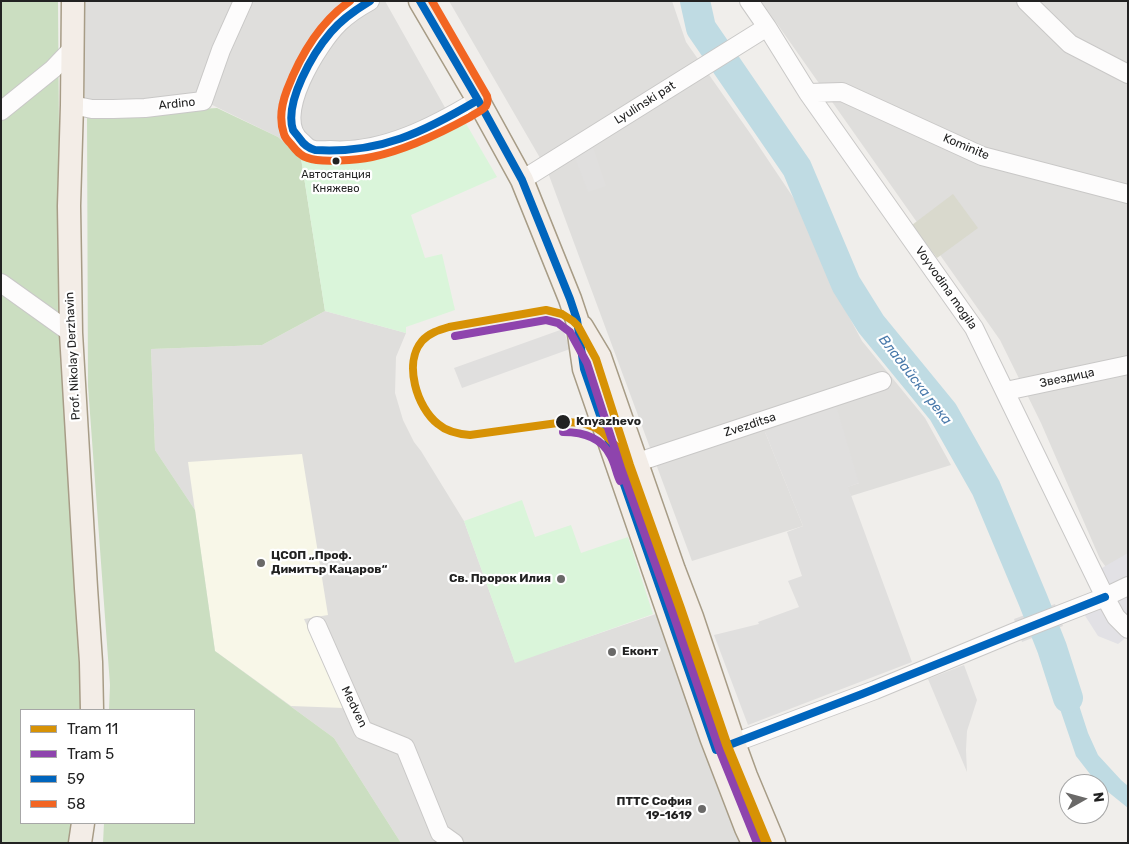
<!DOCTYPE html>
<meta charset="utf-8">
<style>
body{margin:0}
#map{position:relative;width:1129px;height:844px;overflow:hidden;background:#f0eeeb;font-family:Rubik,sans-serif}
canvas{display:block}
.frame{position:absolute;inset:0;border:2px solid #222;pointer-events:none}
.legend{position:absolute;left:20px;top:709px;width:175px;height:115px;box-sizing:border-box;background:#fff;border:1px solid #a7a7a7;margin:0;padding:6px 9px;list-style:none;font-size:15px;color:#222}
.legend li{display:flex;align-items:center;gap:10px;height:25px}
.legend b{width:25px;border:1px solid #a7a7a7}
.north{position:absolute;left:1059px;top:774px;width:50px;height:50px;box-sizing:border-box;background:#fff;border:1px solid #a7a7a7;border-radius:50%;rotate:83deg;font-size:14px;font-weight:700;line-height:20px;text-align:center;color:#222}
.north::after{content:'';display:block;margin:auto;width:18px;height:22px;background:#6a6968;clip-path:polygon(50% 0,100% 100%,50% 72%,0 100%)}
</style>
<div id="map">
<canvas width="1129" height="844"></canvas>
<div class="frame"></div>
<ul class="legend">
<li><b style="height:6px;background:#d79205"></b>Tram 11</li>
<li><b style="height:6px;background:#8e44ad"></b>Tram 5</li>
<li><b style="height:6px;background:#0065bd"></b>59</li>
<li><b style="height:6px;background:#f26522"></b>58</li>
</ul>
<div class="north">N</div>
</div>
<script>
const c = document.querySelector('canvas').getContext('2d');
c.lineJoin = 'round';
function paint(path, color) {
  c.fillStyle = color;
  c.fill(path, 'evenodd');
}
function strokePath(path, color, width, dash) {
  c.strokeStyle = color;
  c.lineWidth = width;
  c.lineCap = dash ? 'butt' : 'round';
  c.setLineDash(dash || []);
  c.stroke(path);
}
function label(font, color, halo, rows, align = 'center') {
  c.font = font + ' Rubik,sans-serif';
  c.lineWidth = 4.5;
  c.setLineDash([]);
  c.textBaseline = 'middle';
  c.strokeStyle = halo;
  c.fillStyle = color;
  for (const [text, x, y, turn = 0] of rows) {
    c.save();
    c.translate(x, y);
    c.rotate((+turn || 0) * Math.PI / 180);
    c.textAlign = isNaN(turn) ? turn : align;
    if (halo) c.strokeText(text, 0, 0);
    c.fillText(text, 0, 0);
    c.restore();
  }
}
paint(new Path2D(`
 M 83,1 L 385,1 L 452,120 L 402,150 L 361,157 L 301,158 L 278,137 L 200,99 L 85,104 Z
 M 449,1 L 672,1 L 686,42 L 752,136 L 803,212 L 828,277 L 862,341 L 925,418 L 951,465 L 851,496 L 847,487 L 859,483 L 765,432 L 803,526 L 692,561 L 547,170 Z
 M 761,1 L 1128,1 L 1128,597 L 1100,559 L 1041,423 L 1000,340 Z
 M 325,311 L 406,333 L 396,357 L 395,393 L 403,420 L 414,442 L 421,451 L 464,521 L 515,662 L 656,614 L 729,817 L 743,843 L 401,843 L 334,738 L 215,651 L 195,510 L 155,450 L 151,349 L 262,345 Z`), '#dfdedc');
paint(new Path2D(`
 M 302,454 L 328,615 L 304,619 L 344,708 L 291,706 L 215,651 L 188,462 Z`), '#f8f7e8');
paint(new Path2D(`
 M 953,194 L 978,228 L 937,258 L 912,225 Z`), '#d9d9cd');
paint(new Path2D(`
 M 1,1 L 58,1 L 60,266 L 83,710 L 21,710 L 21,823 L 78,823 L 76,843 L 1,843 Z
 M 217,108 L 278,137 L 301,158 L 325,311 L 262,345 L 151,349 L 155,450 L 195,510 L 215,651 L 334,738 L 401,843 L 103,843 L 104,823 L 194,823 L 194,710 L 109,710 L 110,685 L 88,386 L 87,116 Z`), '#cbdec1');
paint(new Path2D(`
 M 461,115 L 497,177 L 411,215 L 425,258 L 442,254 L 455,310 L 406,327 L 406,333 L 325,311 L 301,158 L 361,157 L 402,150 Z
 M 522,500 L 535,537 L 571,525 L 581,553 L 628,537 L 653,614 L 515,663 L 464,521 Z`), '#daf5da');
paint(new Path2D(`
 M 593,147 L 606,186 L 588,192 L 575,158 Z
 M 563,329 L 570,349 L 462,388 L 454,368 Z
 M 836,405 L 859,483 L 848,487 L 912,662 L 748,725 L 714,635 L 759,624 L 758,622 L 799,607 L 788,581 L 802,576 L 787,532 L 803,526 L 765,432 Z
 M 964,665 L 977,700 L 967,731 L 966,750 L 967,772 L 928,679 Z`), '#e0dfde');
paint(new Path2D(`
 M 1128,553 L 1128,636 L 1118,644 L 1098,636 L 1075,600 L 1093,591 L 1088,576 Z`), '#e2e1e5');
paint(new Path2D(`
 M 1063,656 L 1088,733 L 1098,755 L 1121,780 L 1128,786 L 1128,808 L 1097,783 L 1076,756 L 1044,662 Z`), '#bfdbe3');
paint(new Path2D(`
 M 1055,604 L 1063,626 L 1022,642 L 1014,619 Z`), '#dedddd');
strokePath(new Path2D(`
 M 695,1 L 701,28 L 797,168 L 846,284 L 871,324 L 943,412 L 986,488 L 1033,600 L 1052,648 L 1068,698`), '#bfdbe3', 30);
const minor = new Path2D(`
 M 370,1 C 359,7 348,14 339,23 C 319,42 270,119 302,142 C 304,144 308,148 311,149 C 316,151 324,150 330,150 C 382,154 435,126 478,100
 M 749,1 L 767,27 L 808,93 L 974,328 L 1105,597 L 1116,617 L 1128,629
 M 1026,1 L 1070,44 L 1128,74
 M 808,93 L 842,92 L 982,156 L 1128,194
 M 72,105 L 92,109 L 113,109 L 145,108 L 203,101 L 221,50 L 243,1
 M 1,111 L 53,69 L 73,48
 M 522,180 L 767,27
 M 1,283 L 71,333
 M 1006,391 L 1128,365
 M 626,466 L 882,381
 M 317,626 L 363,730 L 405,747 L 440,833 L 454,843
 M 723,747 L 875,690 L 1015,632 L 1105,597 L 1128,586`);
const major = new Path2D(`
 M 73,1 L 72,105 L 69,206 L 71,333 L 86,588 L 91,662 L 92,710
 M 420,1 L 478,100 L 522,180 L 570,299 L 577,320 L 584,369 L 711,737 L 746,828 L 753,843
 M 582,327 L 600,357 L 674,570 L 692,617 L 734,743 L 746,776 L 774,843
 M 80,843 L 83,823`);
strokePath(minor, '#c9c8c7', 20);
strokePath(major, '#a79c86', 25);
strokePath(minor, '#fdfcfc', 18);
strokePath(major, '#f3ede7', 22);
strokePath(new Path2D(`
 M 370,1 C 355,10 342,19 331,32 C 313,53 284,102 293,130 C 295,133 298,136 300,139 C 304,145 308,148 315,150 C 380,154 424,132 478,100
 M 420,1 L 478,100 L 522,180 L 570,299 L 577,320 L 584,369 L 716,750 L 862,694 L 1105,597`), '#0065bd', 8);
strokePath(new Path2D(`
 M 350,1 C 320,22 300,56 287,90 C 282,103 279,120 284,134 C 285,138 288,141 291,144 C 295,149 300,156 308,158 C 320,163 358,160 372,157 C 406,150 439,134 470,117 C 474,114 482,111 486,106 C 488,103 488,100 487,96 L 432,1`), '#f26522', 8);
strokePath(new Path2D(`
 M 762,843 L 754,826 L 719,734 L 677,610 L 625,467 L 616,446 L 602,432 L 596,428 L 583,423 L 565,422 L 470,435 C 458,434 447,432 438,424 C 417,408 403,363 422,341 C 429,333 439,330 449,327 L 546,310 L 562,314 L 573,321 L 578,326 L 596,359 L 630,465 L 681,608 L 728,746 L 768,843`), '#d79205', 8);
strokePath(new Path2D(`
 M 455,336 L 546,320 L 558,323 L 570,332 L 587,363 L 621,468 L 672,611 L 719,749 L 757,843
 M 563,432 C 581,432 601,437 610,455 C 615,463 616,473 620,481`), '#8e44ad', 8);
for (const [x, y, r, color] of [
 [336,161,4.5,"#222"],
 [563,422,8,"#222"],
 [261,563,5,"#6a6968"],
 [561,579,5,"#6a6968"],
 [612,652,5,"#6a6968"],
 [702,809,5,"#6a6968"]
]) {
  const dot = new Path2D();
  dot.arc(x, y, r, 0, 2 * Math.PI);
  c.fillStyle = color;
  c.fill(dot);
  strokePath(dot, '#fff', 2);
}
label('11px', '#222', '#fff', [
 ["Автостанция",336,175],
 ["Княжево",336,189]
]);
label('12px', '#222', '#fff', [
 ["Lyulinski pat",645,103,-32],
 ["Ardino",177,104,-6],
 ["Kominite",966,147,23],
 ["Voyvodina mogila",946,288,55],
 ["Prof. Nikolay Derzhavin",73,356,-93],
 ["Звездица",1067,378,-12],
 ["Zvezditsa",750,425,-18],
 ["Medven",354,707,64]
]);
label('bold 12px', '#222', '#fff', [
 ["Knyazhevo",576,422]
], 'left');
label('bold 12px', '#222', '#fff', [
 ["ЦСОП „Проф.",271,556],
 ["Димитър Кацаров“",271,570],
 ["Св. Пророк Илия",551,579,"right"],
 ["Еконт",622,652],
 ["ПТТС София",692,802,"right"],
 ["19-1619",692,816,"right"]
], 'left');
label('italic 14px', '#4a7aab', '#fff', [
 ["Владайска река",915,380,52]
]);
</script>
